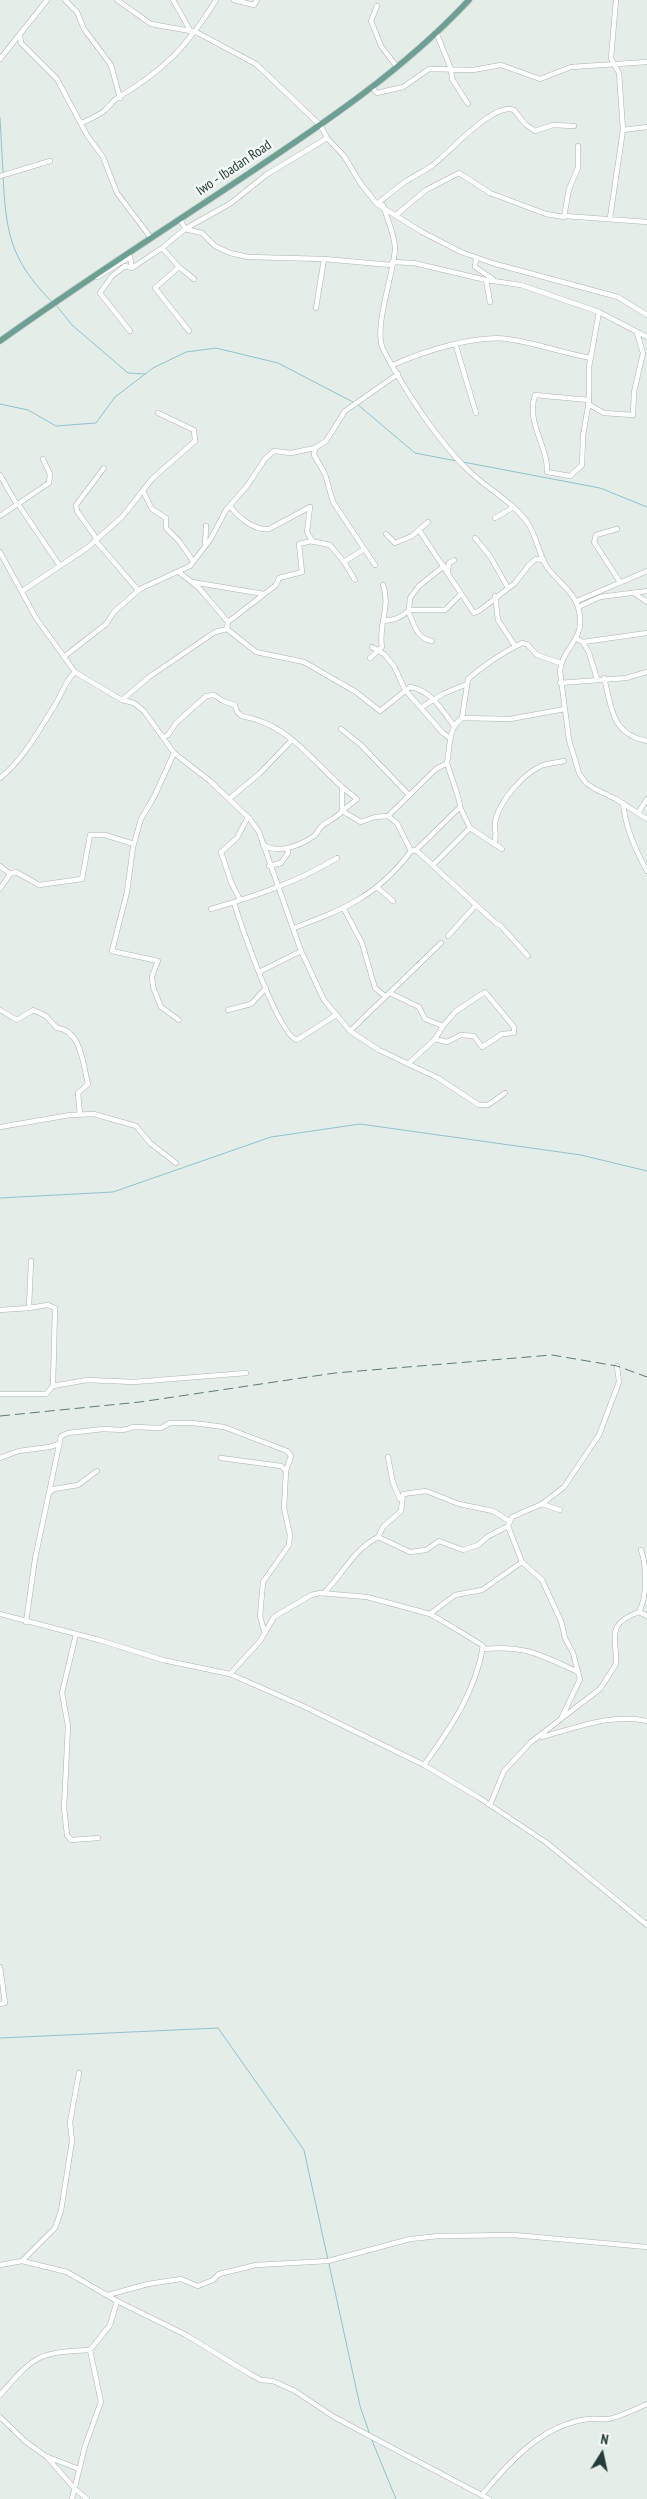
<!DOCTYPE html>
<style>
body{margin:0}
#map{position:relative;width:647px;height:2499px;overflow:hidden;background:#e5ede9;font-family:"PT Sans Narrow",sans-serif}
canvas{display:block}
.north{position:absolute;left:577px;top:2429px;width:50px;height:50px;-webkit-text-stroke:4px #f5f9f7;paint-order:stroke;rotate:10deg;font-size:14px;font-weight:700;line-height:20px;text-align:center;color:#253d38}
.north::after{content:'';display:block;margin:auto;width:18px;height:22px;background:#253d38;clip-path:polygon(50% 0,100% 100%,50% 72%,0 100%)}
</style>
<div id="map">
<canvas width="647" height="2499"></canvas>
<div class="north">N</div>
</div>
<script>
const c = document.querySelector('canvas').getContext('2d');
c.lineJoin = 'round';
function strokePath(path, color, width, dash) {
  c.strokeStyle = color;
  c.lineWidth = width;
  c.lineCap = dash ? 'butt' : 'round';
  c.setLineDash(dash || []);
  c.stroke(path);
}
function label(font, color, halo, rows, align = 'center') {
  c.font = font + ' "PT Sans Narrow",sans-serif';
  c.lineWidth = 5;
  c.setLineDash([]);
  c.textBaseline = 'middle';
  c.strokeStyle = halo;
  c.fillStyle = color;
  for (const [text, x, y, turn = 0] of rows) {
    c.save();
    c.translate(x, y);
    c.rotate((+turn || 0) * Math.PI / 180);
    c.textAlign = isNaN(turn) ? turn : align;
    if (halo) c.strokeText(text, 0, 0);
    c.fillText(text, 0, 0);
    c.restore();
  }
}
strokePath(new Path2D(`
 M 0,118 L 3,172
 M 3,176 C 6,233 10,259 51,301
 M 56,305 L 72,325 L 128,373 L 145,374
 M 0,404 L 28,410 L 56,426 L 96,423 L 115,397 L 153,368 L 186,352 L 216,348 L 278,363 L 353,402
 M 357,404 L 415,453 L 457,461
 M 463,462 L 600,488 L 647,507
 M 0,1198 L 113,1192 L 271,1137 L 360,1124 L 581,1155 L 647,1171
 M 0,2038 L 218,2028 L 304,2150 L 328,2260
 M 329,2264 L 360,2406 L 370,2435
 M 371,2438 L 396,2499`), '#91c1cd', 1);
const minor = new Path2D(`
 M 65,0 L 77,12 L 84,29 L 111,65 L 120,98
 M 117,0 L 151,24 L 196,32 L 256,64 L 321,126 L 327,138 L 344,156 L 361,184 L 377,204 L 422,232 L 461,252 L 492,263 L 618,297 L 647,315
 M 173,0 L 191,32
 M 234,0 L 254,5 L 257,0
 M 377,6 L 371,21 L 381,46 L 397,67
 M 436,32 L 451,69 L 452,79 L 468,104
 M 20,35 L 21,43 L 57,79 L 87,135 L 103,157 L 117,193 L 151,238
 M 0,59 L 47,0
 M 371,87 L 377,93 L 403,87 L 429,69 L 473,70 L 501,65 L 540,79 L 571,67 L 647,62
 M 82,123 C 89,119 99,116 105,110 C 109,107 112,102 116,99 C 164,70 186,48 216,0
 M 623,130 L 647,127
 M 0,176 L 50,161
 M 377,204 C 387,196 397,187 408,180 C 416,174 426,171 434,164 C 449,153 494,101 514,110 L 525,124 L 535,131 L 553,125 L 574,126
 M 383,205 C 387,219 395,235 395,249 C 394,273 373,328 383,349 C 403,388 437,440 468,470 C 486,488 512,501 527,522 C 537,536 538,553 547,567 C 560,585 577,592 580,616 C 583,641 562,649 560,671 L 569,740 L 579,773 L 586,783 L 595,789 L 616,799 L 647,819
 M 396,215 L 426,190 L 459,173 L 490,193 L 546,214 L 564,217 L 569,189 L 578,168 L 578,146
 M 565,216 L 647,222
 M 610,218 L 623,130 L 619,73 L 611,58 L 616,0
 M 180,219 L 185,229 L 202,233 L 215,246 L 230,253 L 248,257 L 324,259 L 391,265
 M 162,248 L 179,267 L 194,279
 M 476,258 L 475,267 L 493,279
 M 392,262 L 414,263 L 486,280 L 521,285 L 599,312 L 647,337
 M 179,267 L 155,288 L 189,331
 M 132,268 L 162,248 L 185,229 L 231,203 L 266,175 L 327,138
 M 97,277 L 130,257 L 132,268 L 125,266 L 112,276 L 100,293 L 130,331
 M 486,280 L 490,302
 M 316,308 L 324,259
 M 456,346 L 476,413
 M 393,365 C 424,351 475,335 508,339 C 536,343 563,353 591,358
 M 589,400 L 535,395 C 526,424 548,445 547,472 L 570,476 L 582,465 L 583,436 L 589,400 L 589,367 L 599,312
 M 588,404 L 604,413 L 633,415 L 634,392 L 643,353 L 637,333
 M 315,448 L 326,441 L 345,411 L 398,374
 M 0,475 L 17,505
 M 143,491 L 152,509 L 166,518 L 166,528 L 179,541 L 193,561
 M 18,504 L 60,566
 M 230,506 C 238,517 254,531 269,529 L 310,507 L 307,532 L 313,542
 M 0,516 L 49,483 L 50,474 L 43,459
 M 495,518 L 512,508
 M 617,529 L 596,535 L 594,542 L 620,582
 M 419,530 L 474,613 L 479,611 L 515,583 L 529,565 L 536,559 L 543,560
 M 386,534 L 395,543 L 412,536 L 428,522
 M 96,538 L 77,511 L 76,505 L 104,468
 M 475,538 L 490,556 L 508,588
 M 95,540 L 138,590
 M 205,546 L 206,526
 M 0,552 L 36,618 L 75,672 L 122,700 L 134,703 L 144,711 L 174,753 L 210,781 L 250,819 L 259,832 L 301,951 L 324,1000 L 350,1031 L 379,1050 L 438,1078 L 479,1105 L 488,1105 L 505,1093
 M 344,562 L 355,580
 M 448,571 L 449,563 L 454,560
 M 179,572 L 199,588 L 228,622 L 227,629
 M 192,582 L 264,594
 M 22,591 L 87,548 L 122,517 L 152,479 L 195,441 L 194,430 L 158,413
 M 634,593 L 647,602
 M 495,596 L 498,620 L 515,646
 M 577,601 L 647,571
 M 578,607 L 600,597 L 647,591
 M 409,610 L 445,610 L 461,594
 M 408,611 C 414,623 416,639 432,641
 M 383,621 C 394,620 401,618 409,610 L 410,598 L 419,586 L 444,566
 M 228,622 L 276,585 L 279,578 L 302,572 L 299,544 L 311,541 L 330,545 L 344,562 L 364,549
 M 577,639 L 583,642 L 647,633
 M 583,642 L 589,653 L 597,679
 M 372,647 L 384,654 L 394,666 L 405,690 L 443,733 L 450,738
 M 65,656 L 106,624 L 114,612 L 140,589 L 190,566 L 210,540 L 226,510 L 247,486 L 265,459 L 274,451 L 291,453 L 315,448 L 314,455 L 325,474 L 333,502 L 375,565
 M 370,658 L 382,647 C 378,625 391,606 383,585
 M 604,678 C 612,708 611,734 647,741
 M 560,683 L 626,678 L 647,672
 M 122,700 L 149,677 L 215,632 L 227,629 L 256,652 L 304,662 L 356,692 L 380,711 L 410,687 C 431,690 443,711 454,726
 M 422,707 L 443,694 L 467,684
 M 462,718 L 468,679 C 484,665 502,653 522,643 L 527,644 L 537,655 L 560,663
 M 341,729 L 361,745 L 409,795
 M 163,737 L 168,735 L 176,723 L 206,696 L 214,695 L 223,701 L 235,705 C 237,719 247,716 257,720 C 291,730 316,764 342,787 L 342,811
 M 174,753 L 154,797 L 141,819 L 133,847 L 127,892 L 112,951 L 158,961 L 152,976 L 153,987 L 161,1007 L 179,1020
 M 0,778 C 24,759 39,730 55,705 C 62,694 65,681 75,672
 M 342,787 L 357,799 L 342,811
 M 229,799 L 259,774 L 291,741
 M 623,803 C 625,826 636,851 647,871
 M 638,813 L 647,799
 M 388,816 L 397,823 L 411,851
 M 470,828 L 502,849
 M 494,844 C 498,835 493,828 496,818 C 502,799 522,775 541,766 C 548,763 556,763 564,761
 M 263,845 C 278,854 300,846 314,836 C 317,834 318,830 321,827 C 328,820 336,819 342,811 L 361,822 L 375,817 L 388,816 L 436,769 L 447,763 C 450,749 448,727 462,718 L 510,719 L 565,709
 M 416,850 L 476,905
 M 433,865 L 470,828 L 460,807
 M 0,866 L 10,874 L 16,872 L 39,885 L 82,879 L 90,835 L 105,835 L 134,844
 M 269,866 L 281,863 L 288,853 L 287,848
 M 378,888 L 393,901
 M 0,889 L 10,874
 M 240,900 L 231,882 L 221,852 L 237,838 L 248,817
 M 234,902 C 240,924 279,1036 297,1040 L 336,1015
 M 211,909 C 256,896 297,882 337,858
 M 344,909 L 362,943 L 375,988 L 385,996
 M 294,928 C 344,909 378,896 411,851 L 416,850 L 460,807 C 461,802 449,771 447,763
 M 448,936 L 476,905 L 497,924 L 500,925 L 528,956
 M 259,972 L 301,951
 M 390,993 L 419,1007 L 425,1019 L 443,1026 L 456,1011 L 485,992 L 514,1027 L 514,1033 L 502,1034 L 482,1047 L 474,1036 L 461,1035 L 447,1042 L 435,1039
 M 0,1010 L 17,1020 L 33,1010 L 46,1016 L 57,1028 C 81,1030 83,1064 88,1084 L 78,1093 L 80,1115
 M 228,1010 L 251,1004 L 266,988
 M 350,1031 L 441,943
 M 408,1064 L 435,1039 L 443,1026
 M 0,1127 L 70,1115 L 94,1114 L 136,1126 L 150,1143 L 176,1163
 M 29,1308 L 48,1305 L 55,1308 L 53,1386
 M 0,1310 L 29,1308 L 31,1261
 M 0,1394 L 46,1394 L 53,1386 L 87,1380 L 134,1382 L 246,1373
 M 388,1457 L 393,1483 L 400,1499
 M 0,1458 L 19,1451 L 49,1447 L 59,1444
 M 221,1458 L 281,1466 L 286,1471 L 284,1508 L 290,1535 L 289,1545 L 263,1582 L 260,1616 L 264,1631
 M 49,1493 L 54,1489 L 78,1485 L 97,1471
 M 542,1504 L 560,1510
 M 378,1537 L 410,1552 L 426,1550 L 439,1541 L 463,1550 L 478,1545 L 487,1537 L 508,1526
 M 324,1593 C 343,1574 353,1550 378,1537 L 383,1527 L 401,1511 L 403,1494 L 426,1491 L 459,1504 L 493,1511 L 509,1521
 M 639,1612 L 647,1616
 M 0,1614 L 99,1640 L 163,1660 L 230,1674 L 303,1706 L 424,1765 L 478,1797 L 547,1843 L 647,1925
 M 26,1622 L 35,1559 L 61,1436 L 68,1433 L 103,1429 L 123,1430 L 134,1427 L 161,1428 L 170,1423 L 193,1423 L 224,1427 L 287,1451 L 291,1456 L 286,1471
 M 76,1634 L 62,1693 L 68,1726 L 64,1808 L 67,1835 L 71,1840 L 98,1838
 M 483,1649 C 525,1645 541,1655 578,1672 L 580,1679 L 561,1719 L 531,1742 L 504,1771 L 490,1805
 M 578,1672 L 573,1653 L 565,1638 L 561,1621 L 542,1580 L 522,1562 L 508,1526 L 512,1517 L 542,1504 L 564,1487 L 599,1435 L 619,1382 L 617,1366
 M 230,1674 L 260,1641 L 274,1617 L 311,1595 L 320,1593 L 367,1597 L 430,1614 L 455,1595 L 482,1590 L 522,1562
 M 562,1718 L 600,1689 L 616,1664 C 617,1637 605,1624 639,1612 C 647,1598 647,1566 641,1550
 M 542,1737 C 576,1728 611,1713 647,1721
 M 424,1765 C 450,1729 476,1691 483,1646 C 481,1644 436,1617 430,1614
 M 0,1967 L 5,2003 L 0,2004
 M 22,2261 L 55,2228 L 61,2211 L 72,2141 L 70,2122 L 79,2073
 M 0,2265 L 22,2261 L 67,2272 L 117,2301 L 186,2335 L 250,2374 L 261,2380 L 273,2381 L 295,2391 L 334,2417 L 489,2499
 M 108,2295 L 148,2284 L 181,2279 L 198,2286 L 213,2280 L 219,2274 L 256,2265 L 328,2261 L 410,2239 L 439,2236 L 514,2235 L 647,2247
 M 0,2395 C 34,2356 38,2352 90,2350
 M 0,2417 L 26,2442 L 47,2457 L 74,2488 L 87,2499
 M 48,2457 L 79,2469
 M 482,2495 C 510,2461 542,2425 588,2419 C 595,2418 601,2420 608,2419 C 617,2418 638,2408 647,2404
 M 72,2499 L 85,2446 L 101,2402 L 90,2350 L 110,2325 L 117,2301`);
const major = new Path2D(`
 M 0,341 C 78,285 159,233 239,180 C 320,126 403,71 469,0`);
strokePath(minor, '#a8b5b0', 5.5);
strokePath(major, '#c2c9c7', 7);
strokePath(minor, '#fff', 4.5);
strokePath(major, '#6d9f94', 5.5);
strokePath(new Path2D(`
 M 0,1416 L 140,1402 L 335,1373 L 552,1355 L 617,1366 L 647,1377`), '#607873', 1, [10, 5]);
label('14px', '#253d38', '#f5f9f7', [
 ["Iwo - Ibadan Road",234,168,-34]
]);
</script>
